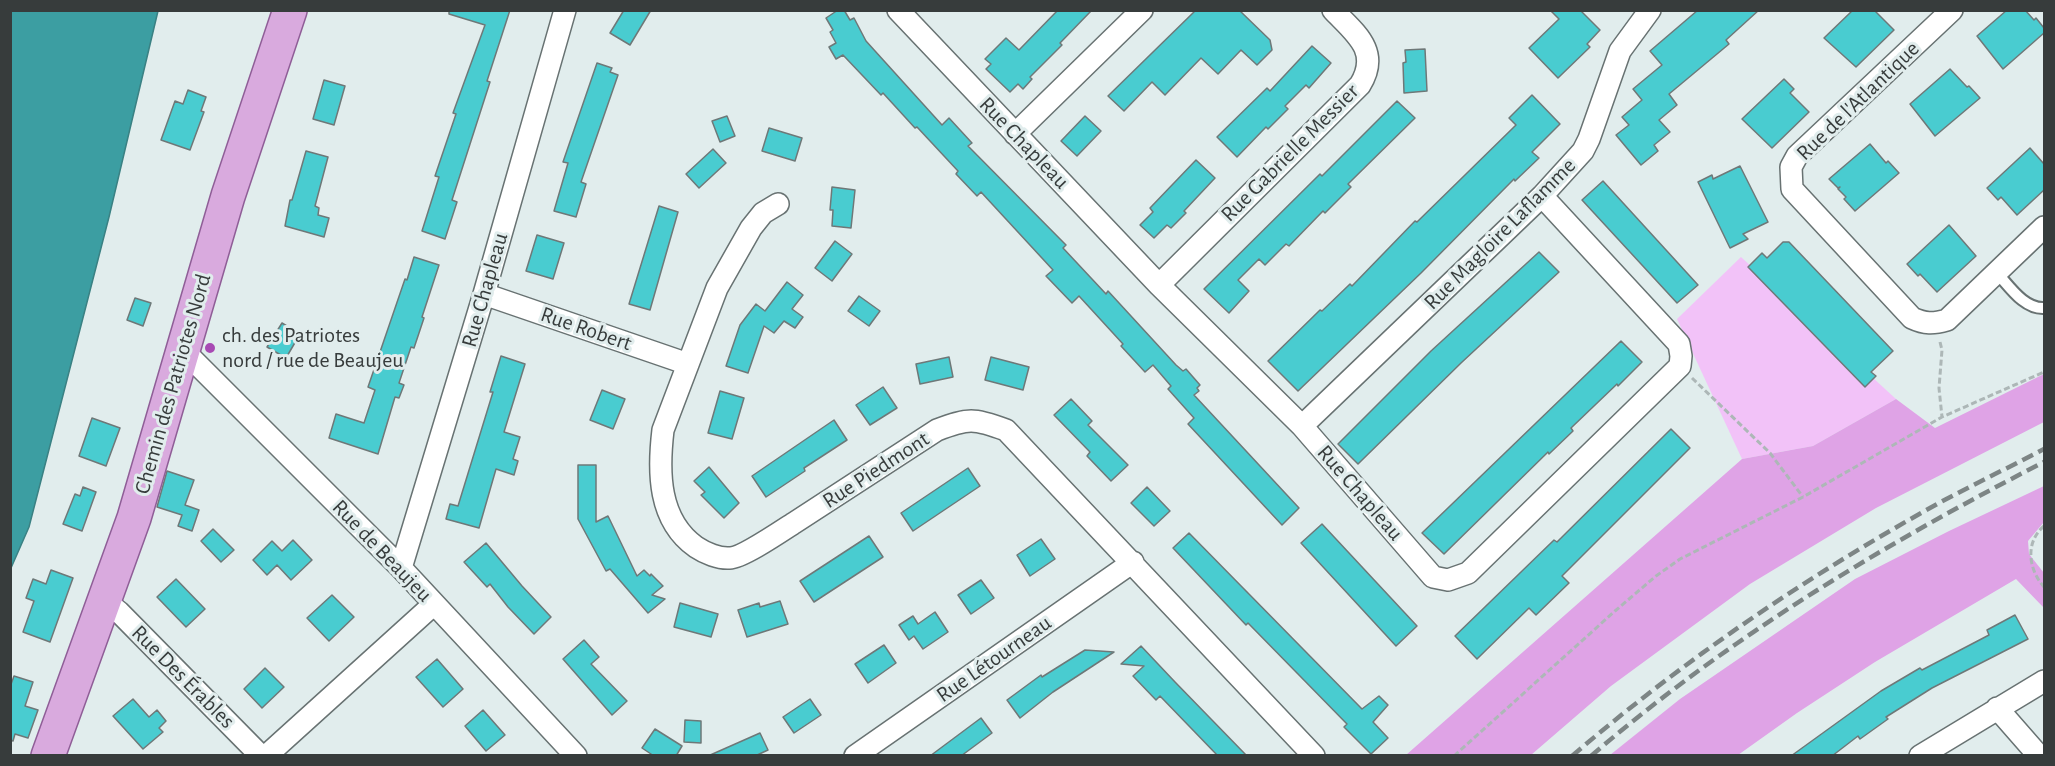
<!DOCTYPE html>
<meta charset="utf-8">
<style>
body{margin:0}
#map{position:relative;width:2055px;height:766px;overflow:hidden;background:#e1eded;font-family:"Alegreya Sans",sans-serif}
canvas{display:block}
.frame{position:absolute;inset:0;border:12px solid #373c3c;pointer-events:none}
</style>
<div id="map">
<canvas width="2055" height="766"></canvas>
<div class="frame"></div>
</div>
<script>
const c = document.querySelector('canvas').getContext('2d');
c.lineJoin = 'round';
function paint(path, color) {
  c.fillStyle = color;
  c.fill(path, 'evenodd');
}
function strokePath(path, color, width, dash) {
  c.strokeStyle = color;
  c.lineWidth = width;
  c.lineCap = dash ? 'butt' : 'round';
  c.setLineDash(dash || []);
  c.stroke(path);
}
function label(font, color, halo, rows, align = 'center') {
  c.font = font + ' "Alegreya Sans",sans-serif';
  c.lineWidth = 6;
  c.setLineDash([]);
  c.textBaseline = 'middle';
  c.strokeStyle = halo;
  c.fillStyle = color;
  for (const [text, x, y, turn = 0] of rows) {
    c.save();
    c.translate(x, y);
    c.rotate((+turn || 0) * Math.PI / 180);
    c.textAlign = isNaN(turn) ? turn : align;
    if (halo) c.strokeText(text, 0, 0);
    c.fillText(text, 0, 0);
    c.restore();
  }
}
paint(new Path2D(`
 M 1741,257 L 1896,399 L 1813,446 L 1742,459 L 1677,319 Z`), '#f2c2f8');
paint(new Path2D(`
 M 2044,374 L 2044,422 L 1876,508 L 1750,584 L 1611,686 L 1531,755 L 1406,755 L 1742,459 L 1813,446 L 1896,399 L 1935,428 Z
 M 2044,486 L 2044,522 L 2028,541 L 2029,554 L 2044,573 L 2044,608 L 2016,579 L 1875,662 L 1797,713 L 1738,755 L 1610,755 L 1680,699 L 1855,579 L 1949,531 Z`), '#dfa3e6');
const water = new Path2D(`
 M 11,10 L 158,11 L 109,217 L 29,527 L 11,568 Z`);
paint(water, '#3c9ea2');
strokePath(water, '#3a8183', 1.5);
const building = new Path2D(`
 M 449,10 L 510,10 L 487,81 L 490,82 L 452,200 L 457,202 L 445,239 L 422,231 L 439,177 L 435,176 L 456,114 L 453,113 L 485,25 L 449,14 Z
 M 624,10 L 651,10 L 630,45 L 610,33 Z
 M 838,10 L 844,10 L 850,20 L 854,18 L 866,41 L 942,125 L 949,118 L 972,143 L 968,146 L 1066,245 L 1063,248 L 1106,294 L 1108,291 L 1176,365 L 1183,371 L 1186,369 L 1200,385 L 1197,388 L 1199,391 L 1194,395 L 1299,508 L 1282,525 L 1188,424 L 1194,418 L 1168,389 L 1171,386 L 1153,365 L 1145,372 L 1121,346 L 1123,344 L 1079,296 L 1072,303 L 1046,276 L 1053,270 L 981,192 L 977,196 L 956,174 L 958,171 L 917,127 L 915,128 L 883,93 L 881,95 L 843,55 L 836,59 L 829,47 L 836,43 L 830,32 L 833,30 L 826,18 Z
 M 1058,10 L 1092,10 L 1060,43 L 1062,45 L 1030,77 L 1032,79 L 1023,89 L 1018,84 L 1010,92 L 986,69 L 991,64 L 985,59 L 1006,38 L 1019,50 Z
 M 1196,10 L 1239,10 L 1270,40 L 1272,50 L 1257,65 L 1241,50 L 1218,74 L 1201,58 L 1165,95 L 1152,82 L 1124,111 L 1108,96 Z
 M 1550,10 L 1580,10 L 1600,30 L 1587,44 L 1590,47 L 1558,78 L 1529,48 L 1559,19 Z
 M 1698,10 L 1759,10 L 1726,40 L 1729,44 L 1669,94 L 1677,105 L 1659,120 L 1670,132 L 1654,145 L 1658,151 L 1641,165 L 1616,135 L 1629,125 L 1622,117 L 1642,100 L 1633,89 L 1662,65 L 1650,51 Z
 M 1853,10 L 1874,10 L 1894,30 L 1856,67 L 1824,38 Z
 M 2007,10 L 2025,10 L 2034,20 L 2036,18 L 2044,28 L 2044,33 L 2003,69 L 1977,36 Z
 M 1312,46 L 1331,63 L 1309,88 L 1306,85 L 1285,106 L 1288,109 L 1268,129 L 1266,127 L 1237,157 L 1217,137 L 1267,88 L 1270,91 Z
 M 1425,49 L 1427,91 L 1404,93 L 1403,63 L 1406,62 L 1405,50 Z
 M 597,63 L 612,68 L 610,72 L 618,75 L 581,182 L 586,184 L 576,217 L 554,211 L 568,163 L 563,162 Z
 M 1950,69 L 1967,87 L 1969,86 L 1980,98 L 1935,136 L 1910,104 Z
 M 1784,79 L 1794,89 L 1790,93 L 1809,112 L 1772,148 L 1742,119 Z
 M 324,80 L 345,86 L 334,125 L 313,119 Z
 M 188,90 L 206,97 L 201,111 L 204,112 L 190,150 L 161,140 L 175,101 L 183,104 Z
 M 1532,95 L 1560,124 L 1532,152 L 1539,158 L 1515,181 L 1514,179 L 1421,273 L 1298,391 L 1268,361 L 1320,310 L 1322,311 L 1350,284 L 1352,286 L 1415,221 L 1417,222 L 1516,125 L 1509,118 Z
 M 1397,101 L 1415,118 L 1348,184 L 1351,187 L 1325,213 L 1323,211 L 1289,246 L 1286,244 L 1265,265 L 1259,259 L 1238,280 L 1249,291 L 1229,313 L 1204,289 L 1320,174 L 1322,176 Z
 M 727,116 L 735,136 L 720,142 L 712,121 Z
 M 1085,116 L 1101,131 L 1077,156 L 1061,141 Z
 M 769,128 L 802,138 L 795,161 L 762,151 Z
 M 1870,144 L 1886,163 L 1888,161 L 1899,173 L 1855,211 L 1844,199 L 1846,197 L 1838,189 L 1840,187 L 1838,188 L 1829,179 Z
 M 2030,148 L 2044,164 L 2044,190 L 2017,215 L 2001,197 L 1998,200 L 1987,188 Z
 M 713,149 L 726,163 L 699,188 L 686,174 Z
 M 306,151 L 328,157 L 315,206 L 319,208 L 318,215 L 329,218 L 324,237 L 285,226 L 290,200 L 292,200 Z
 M 1196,160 L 1215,178 L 1184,211 L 1186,213 L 1171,228 L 1167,225 L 1154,238 L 1140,225 L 1153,212 L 1150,208 Z
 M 1740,166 L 1768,222 L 1743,234 L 1748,239 L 1730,248 L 1698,182 L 1712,175 L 1713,179 Z
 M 1603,181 L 1698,285 L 1677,303 L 1582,200 Z
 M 832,187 L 855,190 L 851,228 L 832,226 L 833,210 L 830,210 Z
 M 659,206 L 678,212 L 650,310 L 629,304 Z
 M 1949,225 L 1976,256 L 1937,292 L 1920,274 L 1918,276 L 1907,264 Z
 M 537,235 L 564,243 L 553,279 L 526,271 Z
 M 835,241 L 852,254 L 832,281 L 815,268 Z
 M 1783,242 L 1789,242 L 1893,351 L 1871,372 L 1876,376 L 1865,387 L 1748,267 L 1762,253 L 1767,258 Z
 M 1539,252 L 1559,272 L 1461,363 L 1358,464 L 1338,444 L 1431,351 Z
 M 414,257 L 439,265 L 422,317 L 424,318 L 414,348 L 411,347 L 399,383 L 404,385 L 399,398 L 395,397 L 378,454 L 329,438 L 336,414 L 364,423 L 375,390 L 368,387 L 405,279 L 407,280 Z
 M 787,282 L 803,295 L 792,309 L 803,317 L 795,328 L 784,321 L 774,333 L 764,326 L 748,373 L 726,366 L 740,325 L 756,304 L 765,311 Z
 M 859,296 L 880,311 L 869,326 L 848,311 Z
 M 135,298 L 151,303 L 143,326 L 127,320 Z
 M 282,323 L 300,334 L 286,358 L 267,347 Z
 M 1621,341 L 1642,362 L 1618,386 L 1617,384 L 1571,428 L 1573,431 L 1549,454 L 1548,452 L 1444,554 L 1422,533 Z
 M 501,356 L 525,364 L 504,432 L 520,437 L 513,459 L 518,461 L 514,475 L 496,469 L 479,528 L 446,519 L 450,504 L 458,506 L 493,392 L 490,392 Z
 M 949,357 L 953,377 L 920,384 L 916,364 Z
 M 991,357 L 1029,367 L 1023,390 L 985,380 Z
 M 883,387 L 897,408 L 870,425 L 856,405 Z
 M 602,390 L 625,399 L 613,429 L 590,420 Z
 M 720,391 L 744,398 L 732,439 L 708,433 Z
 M 1071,399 L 1092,421 L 1088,425 L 1128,465 L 1111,481 L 1087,456 L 1090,452 L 1054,415 Z
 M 92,418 L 120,428 L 106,466 L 79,456 Z
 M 834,420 L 847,440 L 804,468 L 805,471 L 766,497 L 752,476 Z
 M 1671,429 L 1690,448 L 1562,576 L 1569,583 L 1536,615 L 1529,608 L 1477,659 L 1455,636 L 1554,540 L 1557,542 Z
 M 578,465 L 596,465 L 596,522 L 608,516 L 637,576 L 644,570 L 650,576 L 651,574 L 663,586 L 652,595 L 665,599 L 648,613 L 610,569 L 606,571 L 578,519 Z
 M 709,467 L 739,503 L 724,518 L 701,495 L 705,492 L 694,481 Z
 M 968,468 L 980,486 L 913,531 L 901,513 Z
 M 167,471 L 194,480 L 185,505 L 199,510 L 192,531 L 178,526 L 182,515 L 157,507 Z
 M 83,487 L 96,492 L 82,531 L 63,524 L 75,494 L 80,496 Z
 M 1147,487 L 1170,511 L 1154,526 L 1131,503 Z
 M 1322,524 L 1417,626 L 1396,646 L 1301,543 Z
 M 213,529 L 234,550 L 221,562 L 201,541 Z
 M 1189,533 L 1362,709 L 1379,696 L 1388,705 L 1373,722 L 1388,738 L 1371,754 L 1344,727 L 1347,724 L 1248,623 L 1246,625 L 1173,548 Z
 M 869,536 L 883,557 L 814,602 L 800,581 Z
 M 1041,539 L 1055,559 L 1030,576 L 1017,555 Z
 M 293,540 L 312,560 L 291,580 L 277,565 L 267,575 L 253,560 L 272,541 L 282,551 Z
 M 486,543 L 522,586 L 551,617 L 534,634 L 508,607 L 490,584 L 487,587 L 464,562 Z
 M 51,570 L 73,578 L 50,642 L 23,632 L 34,601 L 26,598 L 33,579 L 46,584 Z
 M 176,579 L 205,609 L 186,627 L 157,597 Z
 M 981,580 L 994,598 L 971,614 L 958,595 Z
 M 332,595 L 354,617 L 329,641 L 307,618 Z
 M 780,601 L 788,624 L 747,637 L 738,610 L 759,603 L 760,607 Z
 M 680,603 L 718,614 L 711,637 L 674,627 Z
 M 935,612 L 948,632 L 923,649 L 914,636 L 909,640 L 899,625 L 913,616 L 918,624 Z
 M 2015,615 L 2028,639 L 1932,688 L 1886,717 L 1888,719 L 1860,739 L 1858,736 L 1832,756 L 1791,756 L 1881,691 L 1920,668 L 1922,670 L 1989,635 L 1987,630 Z
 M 584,640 L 599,657 L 591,664 L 627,701 L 612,715 L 563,659 Z
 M 884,645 L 896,663 L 868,683 L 855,664 Z
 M 1141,646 L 1175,682 L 1247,756 L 1218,756 L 1160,696 L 1156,700 L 1133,676 L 1144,666 L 1121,664 Z
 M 1085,650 L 1114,652 L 1053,692 L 1020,718 L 1007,700 L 1041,675 L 1042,677 Z
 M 437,659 L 463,689 L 443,707 L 416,677 Z
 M 265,668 L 284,687 L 262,708 L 244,689 Z
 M 14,676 L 33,682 L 25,706 L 38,710 L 28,738 L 15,734 L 13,741 L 10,740 L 10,687 Z
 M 133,699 L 149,717 L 157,710 L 166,721 L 159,728 L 163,732 L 143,749 L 113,716 Z
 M 810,699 L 821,715 L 794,733 L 783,717 Z
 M 483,710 L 505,735 L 486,751 L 465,726 Z
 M 981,718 L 992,733 L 961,756 L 930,756 Z
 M 685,720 L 701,721 L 701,743 L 684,742 Z
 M 655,729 L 682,746 L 676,756 L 654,756 L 642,748 Z
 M 760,733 L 768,750 L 755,756 L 708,756 Z`);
paint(building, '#49ccd0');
strokePath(building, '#6e7878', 1.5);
const service = new Path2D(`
 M 1997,273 C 2010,287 2024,309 2044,308`);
const minor = new Path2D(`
 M 898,10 L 1159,285 L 1302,426 L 1433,577 L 1448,580 L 1468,573 L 1680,366 L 1681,356 L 1679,344 L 1542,196
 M 1952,10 L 1797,156 L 1791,167 L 1792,189 L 1912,318 C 1925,324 1933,324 1947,320 L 2044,227
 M 1015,134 L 1142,10
 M 778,204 L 763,213 L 751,228 L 717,288 L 663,430 C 658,472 658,520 696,547 C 705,553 719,559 730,558 C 742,558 783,530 794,523 C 842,492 889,461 937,430 C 968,418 974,418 1006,430 L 1314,756
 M 1159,285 L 1360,85 C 1381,51 1355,33 1333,10
 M 484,294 L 688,364
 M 183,350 L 401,568 L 576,756
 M 1302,426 L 1542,196 L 1583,151 L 1589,139 L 1620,51 L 1650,10
 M 401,568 L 484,294 L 565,10
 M 104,600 L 119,612 L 261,756
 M 1997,708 L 2039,756
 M 266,756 L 434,604
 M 855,756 L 1133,562
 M 1920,756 L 2044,681`);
const primary = new Path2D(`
 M 48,756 L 134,518 L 228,196 L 290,10`);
strokePath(service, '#687272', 14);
strokePath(minor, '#687272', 24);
strokePath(primary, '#8f5e97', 36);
strokePath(new Path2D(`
 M 1940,342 L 1942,350 L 1939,388 L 1942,417
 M 1692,378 L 1770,453 L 1803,497
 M 2044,526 C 2025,542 2028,569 2044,587
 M 1454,756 L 1615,611 L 1656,576 L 1680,559 L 1803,497 L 1942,417 L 2044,372`), '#adb7b7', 3, [6, 3]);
strokePath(service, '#fff', 10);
strokePath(minor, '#fff', 21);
strokePath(primary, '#d9aade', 33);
strokePath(new Path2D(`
 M 1572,756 C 1685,659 1809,575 1939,503 C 1974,484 2010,467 2044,449
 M 1591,756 C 1728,638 1884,544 2044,462`), '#7d8585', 4.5, [12, 6]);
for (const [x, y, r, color] of [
 [210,348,6,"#a84ab4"]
]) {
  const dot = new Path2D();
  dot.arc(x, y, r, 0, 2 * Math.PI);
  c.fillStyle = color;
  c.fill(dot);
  strokePath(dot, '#e1eded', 2);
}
label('22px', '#373c3c', '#e1eded', [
 ["Rue de l'Atlantique",1858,101,-44],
 ["Rue Chapleau",1024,143,46],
 ["Rue Gabrielle Messier",1290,153,-45],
 ["Rue Magloire Laflamme",1500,234,-45],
 ["Rue Chapleau",485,290,-74],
 ["Rue Robert",586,329,19],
 ["Chemin des Patriotes Nord",173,384,-74],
 ["Rue Piedmont",876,470,-33],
 ["Rue Chapleau",1360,493,49],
 ["Rue de Beaujeu",382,551,46],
 ["Rue Létourneau",994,659,-35],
 ["Rue Des Érables",183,677,45]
]);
label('22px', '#373c3c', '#e1eded', [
 ["ch. des Patriotes",222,335],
 ["nord / rue de Beaujeu",222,360]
], 'left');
</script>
